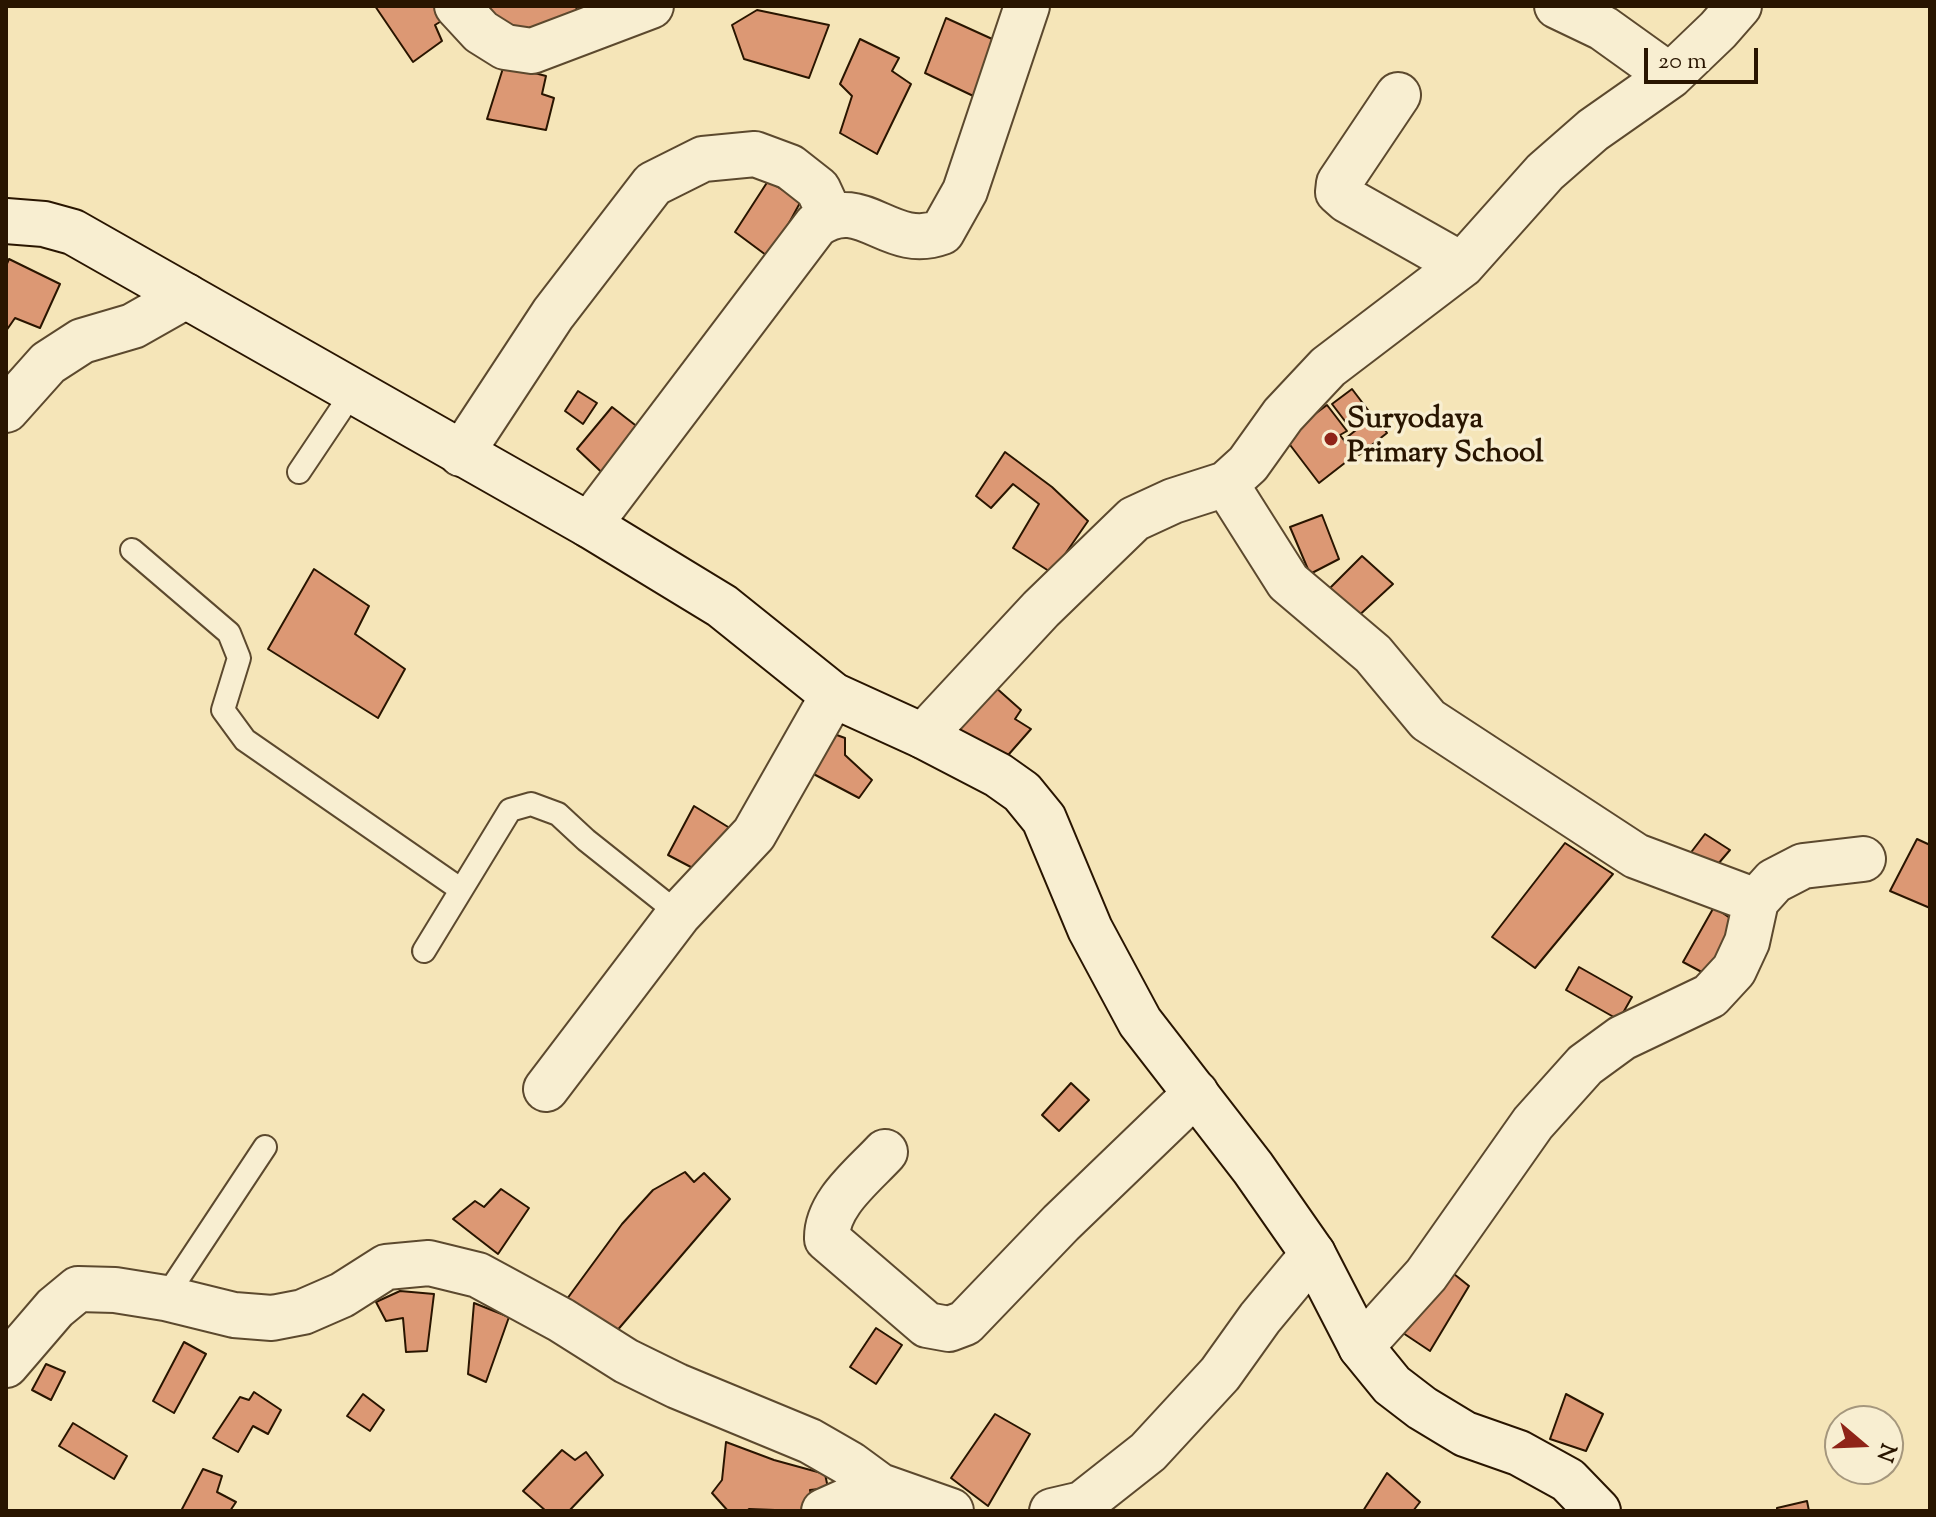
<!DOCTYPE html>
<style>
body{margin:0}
#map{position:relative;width:1936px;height:1517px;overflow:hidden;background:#f5e5b8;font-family:"Sorts Mill Goudy",serif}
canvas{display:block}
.frame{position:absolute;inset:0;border:8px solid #291500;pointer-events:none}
.north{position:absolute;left:1824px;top:1405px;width:80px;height:80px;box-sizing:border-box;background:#f8eed1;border:2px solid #a5977d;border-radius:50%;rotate:109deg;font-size:22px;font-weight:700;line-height:32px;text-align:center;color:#291500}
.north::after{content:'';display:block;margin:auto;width:28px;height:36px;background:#8f2418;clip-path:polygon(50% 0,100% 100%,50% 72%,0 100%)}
.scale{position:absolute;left:1644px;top:48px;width:114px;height:36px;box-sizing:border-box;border:4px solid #291500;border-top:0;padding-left:10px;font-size:24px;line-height:28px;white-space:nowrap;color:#291500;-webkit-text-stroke:6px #f8eed1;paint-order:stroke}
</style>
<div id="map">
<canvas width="1936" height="1517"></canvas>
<div class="frame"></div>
<div class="north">N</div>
<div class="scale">20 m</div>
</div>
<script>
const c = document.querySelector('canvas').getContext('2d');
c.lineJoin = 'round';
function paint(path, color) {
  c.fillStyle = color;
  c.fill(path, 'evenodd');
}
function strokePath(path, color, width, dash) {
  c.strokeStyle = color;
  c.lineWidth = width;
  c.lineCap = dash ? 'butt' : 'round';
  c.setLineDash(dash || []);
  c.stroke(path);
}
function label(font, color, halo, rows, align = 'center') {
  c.font = font + ' "Sorts Mill Goudy",serif';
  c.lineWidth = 7;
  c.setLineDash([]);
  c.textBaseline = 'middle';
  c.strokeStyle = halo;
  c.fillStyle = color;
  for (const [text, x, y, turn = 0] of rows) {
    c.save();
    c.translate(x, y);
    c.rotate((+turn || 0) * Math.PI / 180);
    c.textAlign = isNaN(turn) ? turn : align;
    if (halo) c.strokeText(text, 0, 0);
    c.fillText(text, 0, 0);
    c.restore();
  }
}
const building = new Path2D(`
 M 375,6 L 443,6 L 448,17 L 435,25 L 442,41 L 413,62 Z
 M 489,6 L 576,6 L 578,15 L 497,37 Z
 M 757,10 L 829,25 L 809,78 L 744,59 L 732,25 Z
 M 946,18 L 1012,48 L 988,103 L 925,73 Z
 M 860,39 L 899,58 L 892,71 L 911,84 L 877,154 L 840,133 L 852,96 L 840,84 Z
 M 504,65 L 546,76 L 542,94 L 554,98 L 546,130 L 487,119 Z
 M 768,181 L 801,201 L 770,258 L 735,232 Z
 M 9,259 L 60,284 L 40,328 L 15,318 L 6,331 L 6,266 Z
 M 1352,389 L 1371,414 L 1351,429 L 1332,404 Z
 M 578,391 L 597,403 L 583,424 L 565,411 Z
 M 1327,405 L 1347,431 L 1340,435 L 1355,455 L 1319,483 L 1284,437 Z
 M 612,407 L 648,435 L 613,483 L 577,449 Z
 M 1375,415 L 1387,433 L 1359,455 L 1346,438 Z
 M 1005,452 L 1052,487 L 1088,521 L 1052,573 L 1013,548 L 1039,504 L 1013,484 L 991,508 L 976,496 Z
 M 1322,515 L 1339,559 L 1310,574 L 1290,527 Z
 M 1362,556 L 1393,584 L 1354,620 L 1326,592 Z
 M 314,569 L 369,606 L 355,634 L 405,669 L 378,718 L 268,649 Z
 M 994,686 L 1021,710 L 1015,719 L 1031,729 L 1002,762 L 958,729 Z
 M 834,734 L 845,738 L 845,755 L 872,780 L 859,798 L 806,770 Z
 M 694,806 L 733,830 L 706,875 L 668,855 Z
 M 1705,834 L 1730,850 L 1712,871 L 1689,855 Z
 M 1917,839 L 1930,845 L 1930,908 L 1890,891 Z
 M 1565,843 L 1613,874 L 1535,968 L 1492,937 Z
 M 1714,907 L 1743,927 L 1711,977 L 1683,962 Z
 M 1579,967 L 1632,997 L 1619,1020 L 1566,990 Z
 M 1071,1083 L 1089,1100 L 1059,1131 L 1042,1115 Z
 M 685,1172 L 694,1182 L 704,1173 L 730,1199 L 609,1340 L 564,1303 L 622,1224 L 653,1190 Z
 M 501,1189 L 529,1208 L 498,1254 L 453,1219 L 475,1201 L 484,1207 Z
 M 1444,1266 L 1469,1286 L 1430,1351 L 1403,1333 Z
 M 400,1291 L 434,1294 L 427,1351 L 406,1352 L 403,1318 L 386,1321 L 376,1302 Z
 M 474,1303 L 509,1317 L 486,1382 L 468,1374 Z
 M 876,1328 L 902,1345 L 876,1384 L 850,1367 Z
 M 184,1342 L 206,1354 L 174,1413 L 153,1401 Z
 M 46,1364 L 65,1372 L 51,1400 L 32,1390 Z
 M 254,1392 L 281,1410 L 268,1434 L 253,1426 L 238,1452 L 213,1438 L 240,1397 L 249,1400 Z
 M 363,1394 L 384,1410 L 370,1431 L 347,1416 Z
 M 1566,1394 L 1603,1414 L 1586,1451 L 1550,1439 Z
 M 995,1414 L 1030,1434 L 988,1506 L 951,1478 Z
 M 73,1423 L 127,1456 L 114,1479 L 59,1446 Z
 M 726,1442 L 774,1460 L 825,1474 L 828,1488 L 810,1490 L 814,1508 L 801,1511 L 749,1509 L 747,1511 L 728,1511 L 712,1493 L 722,1480 Z
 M 562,1450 L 575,1460 L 586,1452 L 603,1475 L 569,1511 L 546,1511 L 523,1491 Z
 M 203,1469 L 222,1476 L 217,1492 L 236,1502 L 230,1511 L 181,1511 Z
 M 1387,1473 L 1420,1502 L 1413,1511 L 1363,1511 Z
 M 1807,1501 L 1809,1511 L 1777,1511 L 1777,1508 Z`);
paint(building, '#dc9874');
strokePath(building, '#291500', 2);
const lane = new Path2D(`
 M 299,472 L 352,393
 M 132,550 L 229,633 L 239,658 L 223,710 L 245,740 L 460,889
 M 424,951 L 510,810 L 531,804 L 558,814 L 586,840 L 679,914
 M 165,1298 L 265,1147`);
const street = new Path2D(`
 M 457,6 L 481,32 L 505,47 L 532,51 L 651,6
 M 1557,6 L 1603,28 L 1670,76
 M 1398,95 L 1339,183 L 1338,192 L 1347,200 L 1462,265
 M 6,410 L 48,363 L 82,341 L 133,326 L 186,296
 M 461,454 L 553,314 L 653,184 L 703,159 L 755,154 L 790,167 L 818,189 L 830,215
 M 1226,484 L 1288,582 L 1373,654 L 1428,720 L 1636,856 L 1756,901
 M 589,525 L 816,225 C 863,192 888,252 942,232 L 965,191 L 1027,6
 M 923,736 L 1041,609 L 1134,519 L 1173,501 L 1226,484 L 1248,464 L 1283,415 L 1328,367 L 1462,265 L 1545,172 L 1593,130 L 1670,76 L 1718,30 L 1739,6
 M 546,1089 L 679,914 L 754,834 L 833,695
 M 885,1152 C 863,1176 826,1204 827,1239 L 927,1325 L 949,1329 L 965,1323 L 1061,1223 L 1196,1093
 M 1361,1347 L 1426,1275 L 1533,1123 L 1585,1065 L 1622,1038 L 1710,996 L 1734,970 L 1747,942 L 1756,901 L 1774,881 L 1803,866 L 1863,859
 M 6,1365 L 55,1308 L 78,1289 L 115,1290 L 165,1298 L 234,1315 L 272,1318 L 303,1312 L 342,1295 L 386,1267 L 429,1263 L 478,1275 L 561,1320 L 626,1361 L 677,1386 L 810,1441 L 850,1464 L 880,1486 L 951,1511
 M 824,1511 L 880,1486
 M 1052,1511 L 1082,1504 L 1148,1452 L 1220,1374 L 1260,1318 L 1313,1254`);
const secondary = new Path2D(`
 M 6,221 L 44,224 L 73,232 L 589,525 L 722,606 L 833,695 L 923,736 L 998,775 L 1022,792 L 1044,819 L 1090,929 L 1140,1022 L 1253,1168 L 1313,1254 L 1361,1347 L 1392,1385 L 1422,1408 L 1465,1434 L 1519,1453 L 1568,1480 L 1598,1511`);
strokePath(lane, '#5c492e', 26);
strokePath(street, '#5c492e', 48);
strokePath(secondary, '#291500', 48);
strokePath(lane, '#f8eed1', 22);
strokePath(street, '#f8eed1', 44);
strokePath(secondary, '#f8eed1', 44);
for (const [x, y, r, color] of [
 [1331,439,8,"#8f2418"]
]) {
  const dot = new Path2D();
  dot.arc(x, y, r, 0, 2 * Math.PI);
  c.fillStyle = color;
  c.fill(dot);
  strokePath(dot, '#f8eed1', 3);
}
label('bold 30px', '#291500', '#f8eed1', [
 ["Suryodaya",1347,422],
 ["Primary School",1347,456]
], 'left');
</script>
